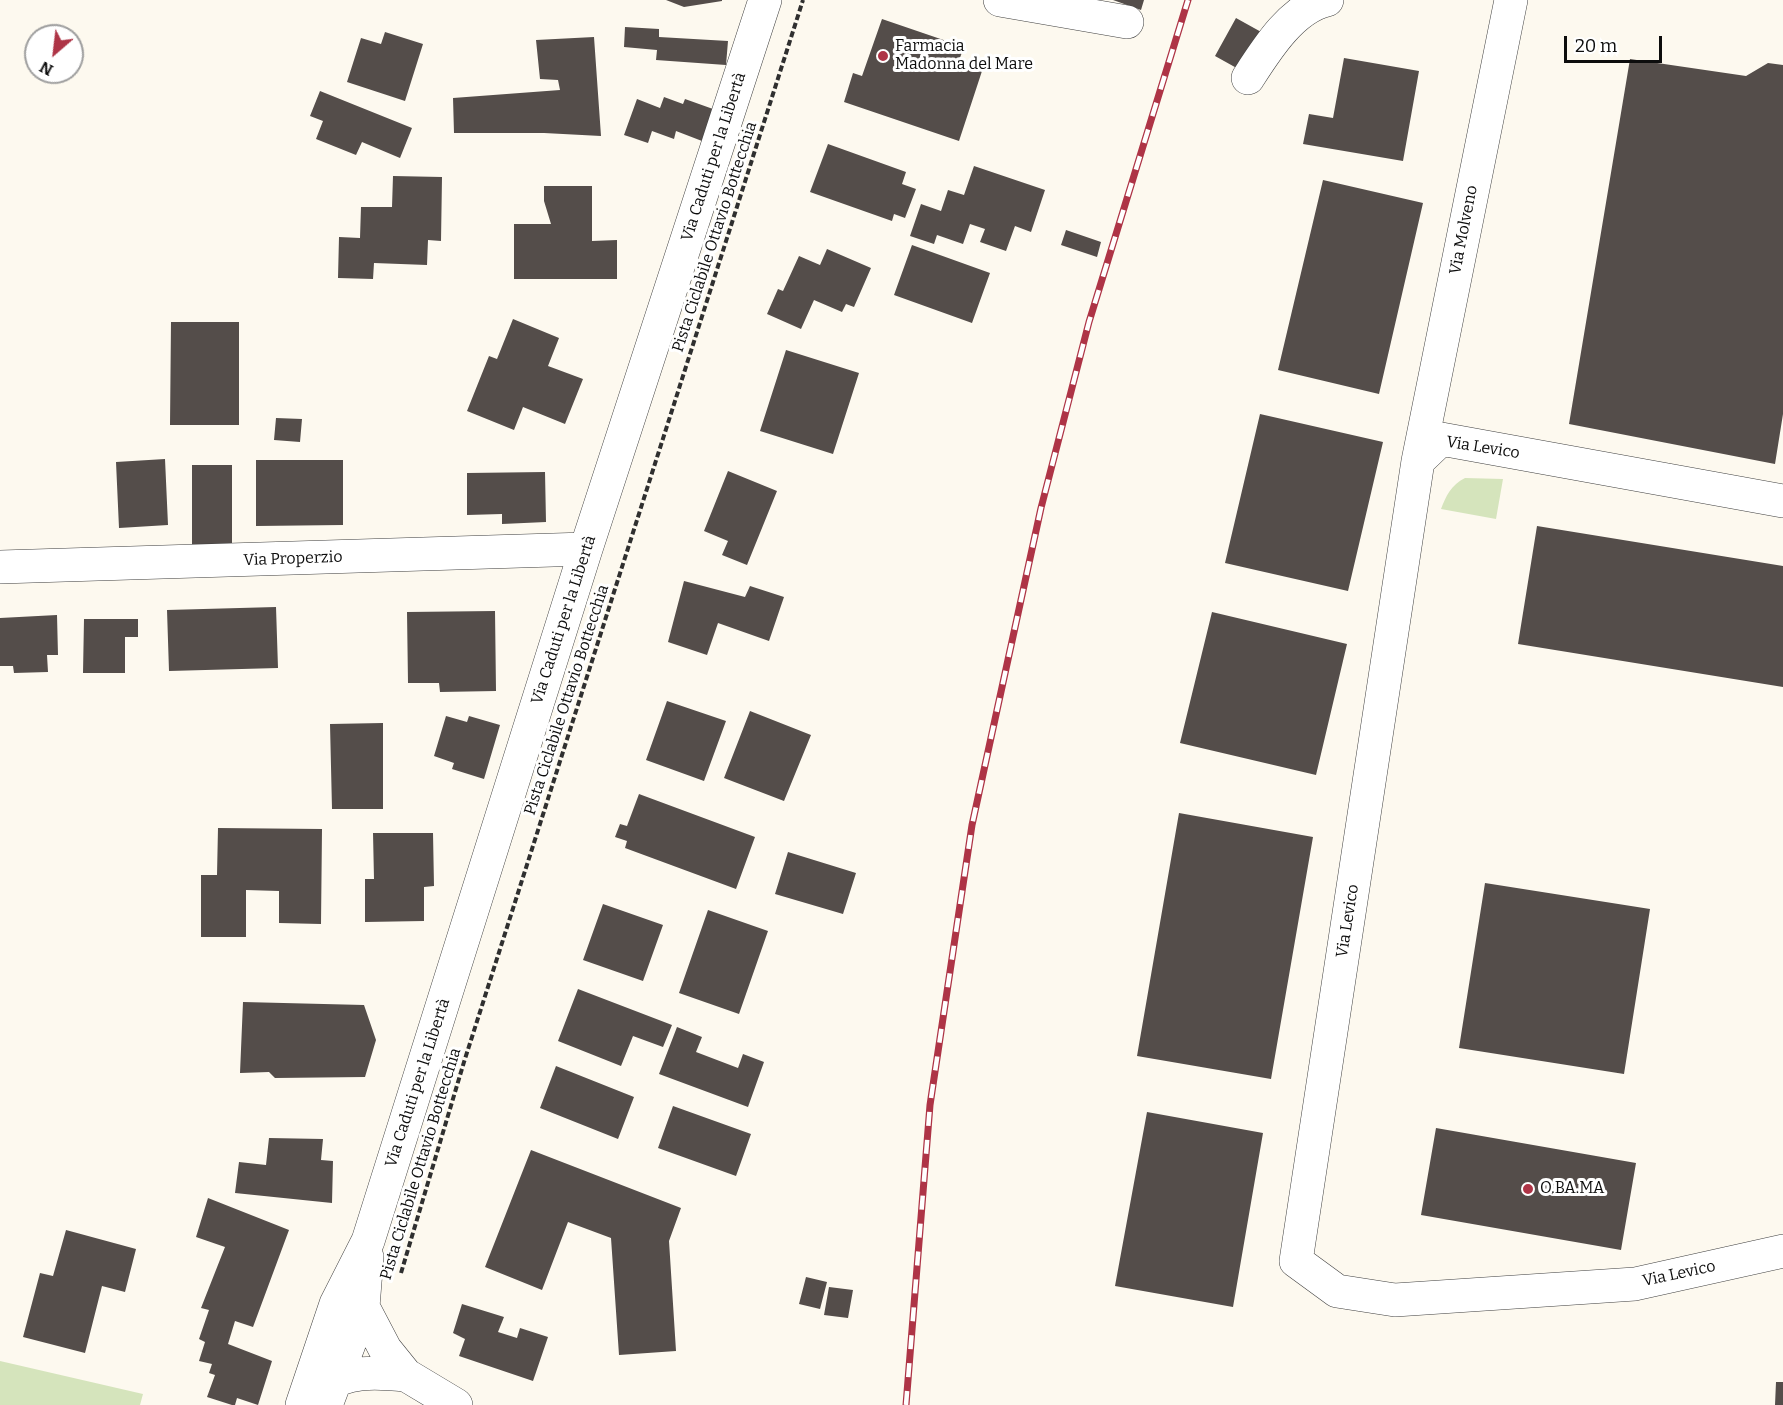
<!DOCTYPE html>
<meta charset="utf-8">
<style>
body{margin:0}
#map{position:relative;width:1783px;height:1405px;overflow:hidden;background:#fdf9ef;font-family:Bitter,serif}
canvas{display:block}
.north{position:absolute;left:24px;top:24px;width:60px;height:60px;box-sizing:border-box;background:#fff;border:2px solid #9e9e9e;border-radius:50%;rotate:208deg;font-size:16px;font-weight:700;line-height:24px;text-align:center;color:#0d0d0d}
.north::after{content:'';display:block;margin:auto;width:21px;height:27px;background:#ae3446;clip-path:polygon(50% 0,100% 100%,50% 72%,0 100%)}
.scale{position:absolute;left:1564px;top:36px;width:98px;height:27px;box-sizing:border-box;border:3px solid #0d0d0d;border-top:0;padding-left:8px;font-size:18px;line-height:21px;white-space:nowrap;color:#0d0d0d;-webkit-text-stroke:4px #fff;paint-order:stroke}
</style>
<div id="map">
<canvas width="1783" height="1405"></canvas>
<div class="north">N</div>
<div class="scale">20 m</div>
</div>
<script>
const c = document.querySelector('canvas').getContext('2d');
c.lineJoin = 'round';
function paint(path, color) {
  c.fillStyle = color;
  c.fill(path, 'evenodd');
}
function strokePath(path, color, width, dash) {
  c.strokeStyle = color;
  c.lineWidth = width;
  c.lineCap = dash ? 'butt' : 'round';
  c.setLineDash(dash || []);
  c.stroke(path);
}
function label(font, color, halo, rows, align = 'center') {
  c.font = font + ' Bitter,serif';
  c.lineWidth = 6;
  c.setLineDash([]);
  c.textBaseline = 'middle';
  c.strokeStyle = halo;
  c.fillStyle = color;
  for (const [text, x, y, turn = 0] of rows) {
    c.save();
    c.translate(x, y);
    c.rotate((+turn || 0) * Math.PI / 180);
    c.textAlign = isNaN(turn) ? turn : align;
    if (halo) c.strokeText(text, 0, 0);
    c.fillText(text, 0, 0);
    c.restore();
  }
}
paint(new Path2D(`
 M 1465,478 L 1503,479 L 1496,519 L 1441,509 C 1446,496 1451,485 1465,478 Z
 M 0,1361 L 143,1394 L 140,1405 L 0,1405 Z`), '#d5e4bc');
paint(new Path2D(`
 M 666,0 L 722,0 L 722,1 L 684,7 Z
 M 1113,0 L 1144,0 L 1141,10 Z
 M 1236,18 L 1263,33 L 1242,71 L 1215,56 Z
 M 882,19 L 964,47 L 958,63 L 982,71 L 959,141 L 844,102 L 853,73 L 862,76 Z
 M 625,27 L 659,29 L 659,37 L 728,41 L 726,65 L 656,60 L 657,50 L 624,47 Z
 M 385,32 L 423,44 L 405,101 L 347,82 L 361,38 L 381,44 Z
 M 594,37 L 601,136 L 544,133 L 454,133 L 453,98 L 560,90 L 558,80 L 540,79 L 536,40 Z
 M 1344,58 L 1419,71 L 1403,161 L 1303,144 L 1309,114 L 1333,118 Z
 M 1630,59 L 1746,76 L 1768,63 L 1783,65 L 1783,414 L 1775,464 L 1569,424 Z
 M 320,91 L 412,128 L 400,158 L 362,142 L 356,155 L 316,139 L 323,121 L 310,116 Z
 M 664,97 L 683,104 L 685,99 L 713,109 L 702,141 L 676,131 L 674,139 L 652,131 L 648,143 L 624,135 L 637,99 L 660,108 Z
 M 828,144 L 906,172 L 902,184 L 916,189 L 905,218 L 894,214 L 892,221 L 810,192 Z
 M 974,166 L 1045,190 L 1031,232 L 1015,226 L 1006,251 L 980,242 L 985,229 L 970,224 L 963,244 L 937,235 L 934,244 L 910,236 L 921,204 L 941,211 L 948,190 L 964,195 Z
 M 393,176 L 442,177 L 441,241 L 428,240 L 427,265 L 374,263 L 373,279 L 338,278 L 339,237 L 360,238 L 361,207 L 392,207 Z
 M 1323,180 L 1423,203 L 1379,394 L 1278,370 Z
 M 544,186 L 592,186 L 592,241 L 617,240 L 617,279 L 514,279 L 514,224 L 551,224 L 544,201 Z
 M 1066,230 L 1101,242 L 1097,257 L 1061,245 Z
 M 912,245 L 990,273 L 972,323 L 894,295 Z
 M 827,249 L 871,268 L 854,307 L 846,304 L 842,312 L 814,300 L 801,329 L 767,314 L 778,289 L 783,291 L 799,256 L 820,265 Z
 M 513,319 L 559,338 L 548,366 L 583,379 L 565,424 L 523,407 L 514,430 L 467,411 L 489,356 L 497,359 Z
 M 171,322 L 239,322 L 239,425 L 170,425 Z
 M 786,350 L 859,373 L 833,454 L 760,431 Z
 M 1260,414 L 1383,442 L 1348,591 L 1225,563 Z
 M 276,418 L 302,419 L 300,442 L 274,440 Z
 M 165,459 L 168,525 L 119,528 L 116,462 Z
 M 256,460 L 343,460 L 343,525 L 256,526 Z
 M 192,465 L 232,465 L 232,561 L 192,561 Z
 M 728,471 L 777,491 L 747,565 L 722,555 L 728,541 L 704,531 Z
 M 545,472 L 546,522 L 502,524 L 502,514 L 467,515 L 467,473 Z
 M 1537,526 L 1783,566 L 1783,687 L 1518,644 Z
 M 684,581 L 745,597 L 750,586 L 784,597 L 769,641 L 718,623 L 707,655 L 668,642 Z
 M 276,607 L 278,668 L 169,671 L 167,610 Z
 M 495,611 L 496,691 L 440,692 L 439,683 L 408,683 L 407,612 Z
 M 1212,612 L 1347,644 L 1316,775 L 1180,743 Z
 M 57,615 L 58,655 L 47,655 L 48,672 L 14,673 L 13,666 L 0,666 L 0,618 Z
 M 84,619 L 138,619 L 138,637 L 125,637 L 125,673 L 83,673 Z
 M 667,701 L 726,721 L 704,781 L 646,760 Z
 M 750,711 L 811,735 L 784,801 L 724,778 Z
 M 446,716 L 467,722 L 469,716 L 500,725 L 484,779 L 452,769 L 454,763 L 434,756 Z
 M 383,723 L 383,809 L 332,809 L 330,724 Z
 M 639,794 L 755,837 L 736,889 L 625,848 L 627,841 L 615,837 L 620,824 L 627,826 Z
 M 1179,813 L 1313,837 L 1271,1079 L 1137,1056 Z
 M 218,828 L 322,829 L 321,924 L 279,923 L 279,891 L 246,890 L 246,937 L 201,937 L 201,875 L 217,875 Z
 M 373,833 L 433,833 L 434,886 L 424,887 L 424,921 L 365,922 L 365,879 L 374,879 Z
 M 788,852 L 856,873 L 843,914 L 775,894 Z
 M 1485,883 L 1650,909 L 1624,1074 L 1459,1048 Z
 M 603,904 L 663,925 L 643,981 L 583,960 Z
 M 708,910 L 768,931 L 739,1014 L 679,993 Z
 M 578,989 L 672,1025 L 663,1047 L 633,1036 L 621,1066 L 558,1041 Z
 M 243,1002 L 364,1005 L 376,1040 L 365,1077 L 275,1078 L 269,1072 L 240,1073 Z
 M 677,1027 L 702,1037 L 696,1052 L 738,1068 L 743,1054 L 764,1062 L 748,1107 L 659,1074 Z
 M 556,1066 L 634,1097 L 618,1139 L 540,1108 Z
 M 673,1106 L 751,1134 L 736,1176 L 658,1148 Z
 M 1147,1112 L 1263,1133 L 1233,1307 L 1115,1286 Z
 M 1436,1128 L 1636,1163 L 1621,1250 L 1421,1215 Z
 M 269,1138 L 323,1139 L 321,1160 L 333,1161 L 332,1203 L 235,1193 L 239,1162 L 266,1165 Z
 M 531,1150 L 681,1208 L 669,1241 L 676,1351 L 619,1355 L 611,1238 L 568,1222 L 542,1290 L 485,1267 Z
 M 208,1198 L 289,1230 L 253,1327 L 235,1321 L 228,1344 L 272,1361 L 258,1405 L 237,1398 L 235,1405 L 232,1405 L 207,1397 L 215,1375 L 209,1373 L 212,1364 L 199,1361 L 205,1342 L 199,1339 L 209,1310 L 201,1308 L 225,1247 L 196,1237 Z
 M 66,1230 L 136,1249 L 125,1292 L 102,1286 L 85,1353 L 23,1337 L 40,1273 L 53,1276 Z
 M 806,1277 L 827,1282 L 820,1309 L 799,1304 Z
 M 829,1287 L 853,1290 L 848,1318 L 824,1315 Z
 M 462,1304 L 504,1317 L 498,1332 L 517,1338 L 520,1328 L 548,1337 L 533,1381 L 459,1356 L 465,1339 L 453,1333 Z
 M 1776,1382 L 1783,1382 L 1783,1405 L 1775,1405 Z`), '#544d4a');
const minor = new Path2D(`
 M 1000,0 L 1127,22
 M 1248,78 C 1266,50 1292,8 1327,0
 M 1418,461 L 1511,0
 M 1783,501 L 1441,439 L 1418,461 L 1296,1261 L 1337,1291 L 1395,1300 L 1635,1284 L 1783,1251
 M 0,567 L 586,549
 M 363,1307 L 385,1349 L 406,1375 L 456,1405
 M 322,1389 C 346,1370 376,1372 406,1375
 M 302,1405 L 336,1304 L 368,1241 L 586,549 L 765,0
 M 326,1405 L 363,1307 L 367,1257`);
strokePath(minor, '#404040', 34);
strokePath(new Path2D(`
 M 401,1273 L 464,1062 L 803,0`), '#2f2f2f', 4, [6, 3]);
strokePath(minor, '#fff', 33);
const rail = new Path2D(`
 M 906,1405 L 930,1105 L 972,825 L 1041,508 L 1089,322 L 1188,0`);
strokePath(rail, '#ae3446', 7);
strokePath(rail, '#fff', 4.5, [14]);
for (const [x, y, r, color] of [
 [883,56,6,"#ae3446"],
 [1528,1189,6,"#ae3446"]
]) {
  const dot = new Path2D();
  dot.arc(x, y, r, 0, 2 * Math.PI);
  c.fillStyle = color;
  c.fill(dot);
  strokePath(dot, '#fff', 2);
}
label('16px', '#0d0d0d', '#fff', [
 ["Farmacia",895,47],
 ["Madonna del Mare",895,65],
 ["O.BA.MA",1540,1189]
], 'left');
label('16px', '#0d0d0d', '#fff', [
 ["Via Caduti per la Libertà",714,157,-72],
 ["Via Molveno",1464,230,-79],
 ["Pista Ciclabile Ottavio Bottecchia",715,237,-72],
 ["Via Levico",1483,448,9],
 ["Via Properzio",293,559,-2],
 ["Via Caduti per la Libertà",564,620,-72],
 ["Pista Ciclabile Ottavio Bottecchia",567,700,-72],
 ["Via Levico",1348,921,-81],
 ["Via Caduti per la Libertà",418,1083,-72],
 ["Pista Ciclabile Ottavio Bottecchia",421,1164,-73],
 ["Via Levico",1679,1274,-12]
]);
</script>
